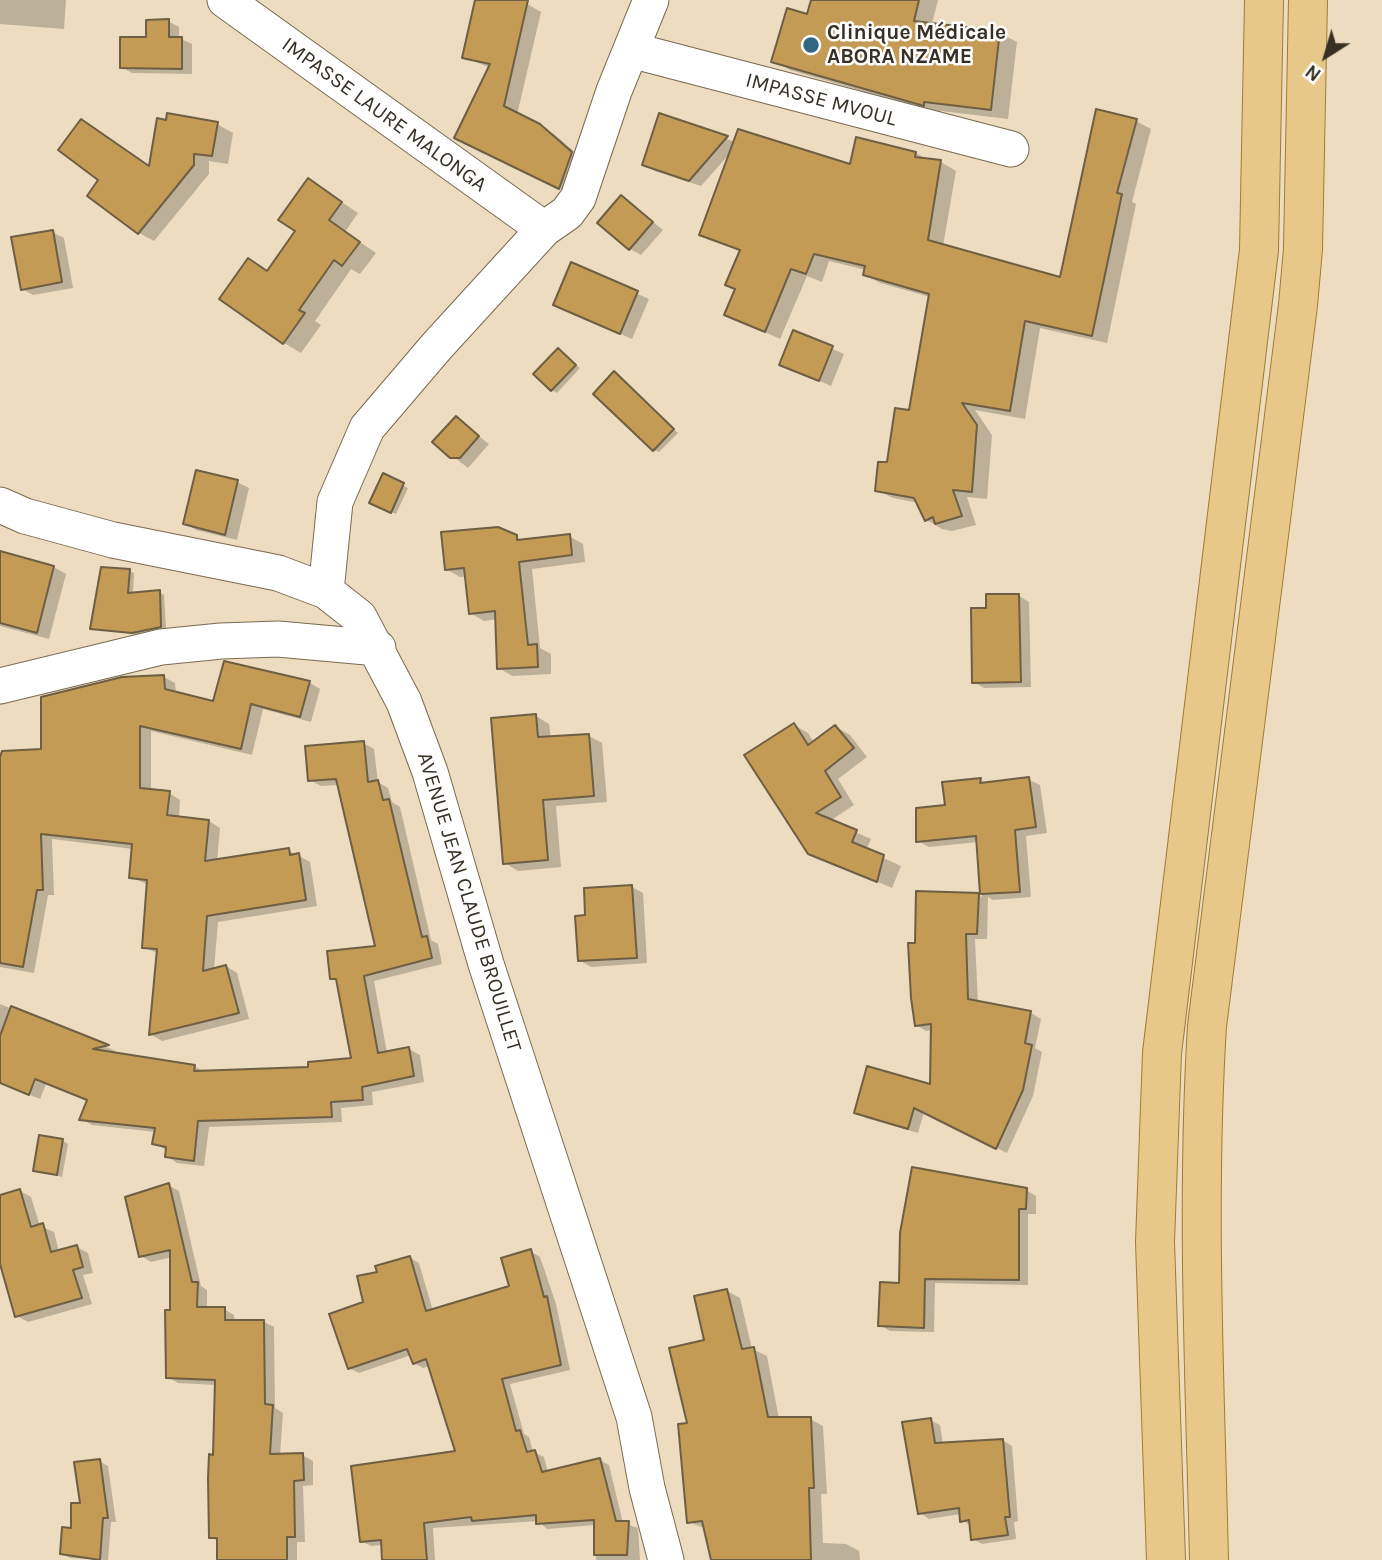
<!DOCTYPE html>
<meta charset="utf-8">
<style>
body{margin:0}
#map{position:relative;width:1382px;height:1560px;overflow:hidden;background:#eddcbf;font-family:Karla,sans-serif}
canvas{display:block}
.north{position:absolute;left:1291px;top:21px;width:70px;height:70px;-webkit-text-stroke:5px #fff;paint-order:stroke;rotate:217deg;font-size:19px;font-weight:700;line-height:28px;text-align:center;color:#373025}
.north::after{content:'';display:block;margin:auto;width:24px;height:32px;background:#373025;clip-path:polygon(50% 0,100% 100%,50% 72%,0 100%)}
</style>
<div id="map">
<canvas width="1382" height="1560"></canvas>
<div class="north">N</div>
</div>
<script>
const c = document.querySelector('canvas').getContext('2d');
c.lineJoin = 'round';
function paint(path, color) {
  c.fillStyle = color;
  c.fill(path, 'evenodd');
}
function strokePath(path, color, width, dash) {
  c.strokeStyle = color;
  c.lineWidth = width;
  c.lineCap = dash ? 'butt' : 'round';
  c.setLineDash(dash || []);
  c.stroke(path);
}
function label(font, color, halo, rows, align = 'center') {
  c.font = font + ' Karla,sans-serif';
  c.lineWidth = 5;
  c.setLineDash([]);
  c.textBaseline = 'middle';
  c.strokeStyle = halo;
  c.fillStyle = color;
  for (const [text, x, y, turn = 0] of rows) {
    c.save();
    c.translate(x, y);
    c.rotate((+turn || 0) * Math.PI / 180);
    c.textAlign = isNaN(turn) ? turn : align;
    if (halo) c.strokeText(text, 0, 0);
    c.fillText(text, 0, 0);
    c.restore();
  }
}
paint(new Path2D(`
 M 0,0 L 66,0 L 64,29 L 0,24 Z
 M 477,0 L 509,0 L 527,4 L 541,12 L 517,115 L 554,134 L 585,161 L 573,195 L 469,145 L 490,68 L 464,57 Z
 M 812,0 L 938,0 L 932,24 L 1000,33 L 1017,42 L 1008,119 L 941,111 L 941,114 L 790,70 L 773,61 L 808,16 Z
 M 168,21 L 179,27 L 179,38 L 192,44 L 192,74 L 132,73 L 121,67 Z
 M 660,115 L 735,142 L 851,167 L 916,153 L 928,160 L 941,162 L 956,171 L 943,246 L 1061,279 L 1136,121 L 1151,129 L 1132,202 L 1136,204 L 1107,343 L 1040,328 L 1025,419 L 975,410 L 992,435 L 987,499 L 967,497 L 976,525 L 952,531 L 942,529 L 927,520 L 919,503 L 893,498 L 877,490 L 911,412 L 930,297 L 880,283 L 865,275 L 866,270 L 829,261 L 822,282 L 807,276 L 780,339 L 726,314 L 737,289 L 741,252 L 702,234 L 732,151 L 701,186 L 655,171 L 644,165 Z
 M 82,121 L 150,167 L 217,124 L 233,133 L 228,164 L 209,161 L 209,174 L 154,241 L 139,233 L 101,180 Z
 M 309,180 L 358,213 L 345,232 L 376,253 L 360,274 L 351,269 L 315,321 L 321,325 L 301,353 L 284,343 L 248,260 L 268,272 L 297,231 Z
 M 622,197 L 663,230 L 641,255 L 630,249 Z
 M 52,232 L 64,238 L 73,288 L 33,295 L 22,289 Z
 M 572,265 L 649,299 L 632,339 L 566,310 Z
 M 794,332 L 844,354 L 831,386 L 781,364 Z
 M 558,350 L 580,368 L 557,393 L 552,390 Z
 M 619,376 L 678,433 L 659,452 L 654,450 Z
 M 456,418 L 489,444 L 468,468 L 435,442 Z
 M 384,476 L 408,488 L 396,514 L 376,505 Z
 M 237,482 L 249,488 L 237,540 L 196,530 L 185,523 Z
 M 569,536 L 583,544 L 585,562 L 532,569 L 540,648 L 551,654 L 551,674 L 512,676 L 499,668 L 497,619 L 484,621 L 470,613 L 467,576 L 460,577 L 446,569 L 516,537 L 523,541 Z
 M 0,555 L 54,567 L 66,574 L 49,639 L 0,626 Z
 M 129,571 L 134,573 L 133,594 L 159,592 L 164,595 L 166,629 L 138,635 L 92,628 Z
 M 1019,596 L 1029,602 L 1031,687 L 984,688 L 974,682 L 988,610 Z
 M 164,677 L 175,683 L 176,693 L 215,703 L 309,682 L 320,689 L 311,722 L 263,709 L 252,755 L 151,731 L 151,791 L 169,793 L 180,800 L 179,818 L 209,821 L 220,828 L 217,861 L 288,850 L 310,862 L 317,906 L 218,922 L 214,969 L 226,966 L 237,973 L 249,1019 L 162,1041 L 150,1034 L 159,954 L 144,947 L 149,885 L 130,877 L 133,849 L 52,839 L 54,895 L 48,895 L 34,973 L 0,967 L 0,759 L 42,750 Z
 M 536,716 L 549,724 L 551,738 L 589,736 L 602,743 L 607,802 L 556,806 L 561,867 L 518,871 L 505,863 Z
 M 794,725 L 808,733 L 814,743 L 836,727 L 850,735 L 867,757 L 838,779 L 854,805 L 830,821 L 871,839 L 866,850 L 901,866 L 892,888 L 809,852 Z
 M 363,743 L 374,749 L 378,782 L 388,788 L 392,802 L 400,807 L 431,940 L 438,944 L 442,964 L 374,981 L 387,1053 L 409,1049 L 420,1055 L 424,1082 L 372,1092 L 373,1105 L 341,1108 L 342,1122 L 209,1127 L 204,1166 L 177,1163 L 167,1156 L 167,1150 L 154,1144 L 156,1132 L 92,1125 L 81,1119 L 88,1101 L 46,1084 L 40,1099 L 0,1083 L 0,1004 L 116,1051 L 109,1053 L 194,1066 L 205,1072 L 310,1069 L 353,1060 L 338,982 L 332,978 L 377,947 L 339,785 L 321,786 L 310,780 Z
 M 1028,779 L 1040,785 L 1047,833 L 1026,836 L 1031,897 L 993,900 L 988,897 L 987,939 L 975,939 L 978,1003 L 1031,1013 L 1041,1019 L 1035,1048 L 1042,1052 L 1033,1096 L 1007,1153 L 924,1112 L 918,1133 L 866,1118 L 856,1112 L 931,1086 L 933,1030 L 926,1031 L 916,1025 L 917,944 L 978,895 L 982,897 L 978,842 L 929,847 L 918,841 L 947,807 L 980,780 L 987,784 Z
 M 632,887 L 643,893 L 647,963 L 591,967 L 579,960 L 587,917 Z
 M 63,1141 L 68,1144 L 62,1177 L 35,1170 Z
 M 168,1185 L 179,1191 L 201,1286 L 207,1290 L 207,1309 L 224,1309 L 234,1315 L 235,1322 L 264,1322 L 274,1327 L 275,1408 L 283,1413 L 280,1455 L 302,1455 L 313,1461 L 313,1485 L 303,1486 L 305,1542 L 297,1542 L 297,1560 L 219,1560 L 219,1542 L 211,1537 L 216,1385 L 178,1383 L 168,1377 L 172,1257 L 151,1262 L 141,1256 Z
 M 1026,1190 L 1036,1196 L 1036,1214 L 1028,1214 L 1028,1285 L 935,1283 L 934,1332 L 890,1331 L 880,1325 L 901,1284 Z
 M 20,1191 L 31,1197 L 40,1226 L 54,1232 L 59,1252 L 77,1247 L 88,1253 L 93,1273 L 83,1275 L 92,1304 L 28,1322 L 17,1316 L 0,1258 L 0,1196 Z
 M 530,1251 L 540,1257 L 556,1304 L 570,1370 L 510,1384 L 524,1434 L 529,1437 L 533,1452 L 544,1457 L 548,1472 L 600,1460 L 609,1465 L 623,1523 L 638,1528 L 640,1560 L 596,1560 L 596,1525 L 547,1529 L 538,1521 L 433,1528 L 435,1560 L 384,1560 L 383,1545 L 371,1546 L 361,1541 L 457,1452 L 430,1366 L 423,1368 L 414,1363 L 411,1355 L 359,1373 L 349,1368 L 366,1303 L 379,1273 L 409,1257 L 419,1263 L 433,1311 L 511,1288 Z
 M 727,1291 L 740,1298 L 752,1349 L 767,1356 L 779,1419 L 810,1419 L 823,1426 L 827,1494 L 821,1494 L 823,1543 L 846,1544 L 859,1551 L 860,1560 L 714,1560 L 706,1529 L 689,1522 L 689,1425 L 706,1341 Z
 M 930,1420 L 940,1425 L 943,1444 L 1002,1440 L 1012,1446 L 1018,1521 L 1014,1522 L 1016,1539 L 982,1544 L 973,1539 L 971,1526 L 962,1520 L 961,1514 L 929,1519 L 920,1513 Z
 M 99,1461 L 108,1466 L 116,1522 L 111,1522 L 108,1560 L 70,1558 L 61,1553 Z`), '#0003');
const building = new Path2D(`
 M 475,0 L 528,0 L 504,106 L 540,124 L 572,152 L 559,189 L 454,138 L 490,64 L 462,58 Z
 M 811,0 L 919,0 L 914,21 L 1000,31 L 991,110 L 924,102 L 924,106 L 771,62 L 787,8 L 807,14 Z
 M 169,19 L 169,37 L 182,37 L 182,69 L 120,68 L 120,37 L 146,37 L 146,20 Z
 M 1096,109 L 1137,119 L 1117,193 L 1122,194 L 1092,336 L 1025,321 L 1010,411 L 962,403 L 977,425 L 972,492 L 953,490 L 962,516 L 935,524 L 933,517 L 925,521 L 914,498 L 875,491 L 878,462 L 887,462 L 895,408 L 909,410 L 929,294 L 863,275 L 865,266 L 814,254 L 806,274 L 791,269 L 765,332 L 724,315 L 735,289 L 725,285 L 740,250 L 699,235 L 738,129 L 850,164 L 856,137 L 916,152 L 915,157 L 941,160 L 928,240 L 1060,277 Z
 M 167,113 L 218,122 L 212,156 L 194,154 L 194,165 L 138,234 L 87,196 L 98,180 L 58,150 L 81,119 L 149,166 L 157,118 L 166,120 Z
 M 659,113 L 728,136 L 689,181 L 642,165 Z
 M 308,178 L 342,202 L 329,220 L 360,242 L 342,266 L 334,260 L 299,310 L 305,313 L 283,344 L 219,299 L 248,258 L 267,271 L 295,231 L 278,220 Z
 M 621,195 L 653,222 L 629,250 L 597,223 Z
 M 53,230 L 62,282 L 21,290 L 11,237 Z
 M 571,262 L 638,291 L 620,334 L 553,305 Z
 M 793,330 L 833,346 L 819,381 L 779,365 Z
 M 558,348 L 576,365 L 551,391 L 533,374 Z
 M 614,371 L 674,429 L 653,451 L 593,394 Z
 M 456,416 L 479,436 L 460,458 L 450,458 L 432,442 Z
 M 196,470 L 238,480 L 225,535 L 183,524 Z
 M 383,473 L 404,483 L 391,513 L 369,503 Z
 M 498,527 L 517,535 L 517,540 L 570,534 L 572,555 L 519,562 L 528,645 L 537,644 L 538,667 L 497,669 L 495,611 L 469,614 L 464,568 L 445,570 L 441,532 Z
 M 0,551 L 54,566 L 37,633 L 0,623 Z
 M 101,567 L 130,569 L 128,593 L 160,590 L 161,627 L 132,633 L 90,629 Z
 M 986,594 L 1019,594 L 1021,682 L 972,683 L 971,608 L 986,608 Z
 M 224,661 L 310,681 L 300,717 L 251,704 L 241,749 L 140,726 L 140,788 L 170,791 L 167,815 L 209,820 L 205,861 L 289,848 L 290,855 L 299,853 L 306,900 L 207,916 L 203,971 L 226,965 L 239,1013 L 149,1035 L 157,949 L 142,948 L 147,880 L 129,878 L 132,844 L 41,834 L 43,890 L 37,890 L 23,967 L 0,963 L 0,757 L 2,751 L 41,749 L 41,697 L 122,677 L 164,675 L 165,689 L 213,701 Z
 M 536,714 L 538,737 L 589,734 L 594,796 L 543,800 L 548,860 L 503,864 L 491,718 Z
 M 794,723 L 808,745 L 835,725 L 854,748 L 825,771 L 841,797 L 816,813 L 857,830 L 852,842 L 884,855 L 877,882 L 808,854 L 744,755 Z
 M 364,741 L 368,782 L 378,780 L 383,800 L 389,799 L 422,937 L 427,936 L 432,958 L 364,976 L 378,1053 L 409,1047 L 414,1076 L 362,1087 L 363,1100 L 331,1102 L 332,1117 L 198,1121 L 194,1161 L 165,1157 L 166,1147 L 152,1144 L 155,1128 L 79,1120 L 87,1100 L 35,1079 L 29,1095 L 0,1083 L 0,1036 L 11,1006 L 109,1045 L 93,1049 L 195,1065 L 194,1071 L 308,1067 L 308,1062 L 351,1058 L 336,979 L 330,979 L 327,951 L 375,946 L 336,779 L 308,781 L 305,746 Z
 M 1029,777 L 1036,827 L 1015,830 L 1020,892 L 980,894 L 976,836 L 916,842 L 916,808 L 945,805 L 942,782 L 981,778 L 980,783 Z
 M 632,885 L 637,958 L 578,961 L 575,916 L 585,915 L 584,888 Z
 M 916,891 L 979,893 L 977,934 L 966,934 L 968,999 L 1031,1011 L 1025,1043 L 1032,1045 L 1023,1090 L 996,1149 L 914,1108 L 908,1129 L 854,1113 L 867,1066 L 930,1084 L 931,1024 L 915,1026 L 911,998 L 908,943 L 915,943 Z
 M 39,1135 L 63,1139 L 57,1175 L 33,1171 Z
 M 912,1167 L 1027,1188 L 1026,1209 L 1019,1209 L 1019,1280 L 925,1279 L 924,1328 L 878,1326 L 880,1282 L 899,1283 L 900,1233 Z
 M 169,1183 L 192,1282 L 198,1282 L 197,1307 L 225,1307 L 225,1320 L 264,1320 L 265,1404 L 273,1405 L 270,1454 L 303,1453 L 304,1480 L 294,1481 L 295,1537 L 287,1537 L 287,1560 L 217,1560 L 217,1538 L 209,1538 L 208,1478 L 209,1454 L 213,1455 L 215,1380 L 166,1378 L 165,1310 L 170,1310 L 170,1250 L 139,1257 L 125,1197 Z
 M 20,1189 L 31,1227 L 43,1223 L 51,1252 L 77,1245 L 83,1267 L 73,1270 L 82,1298 L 15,1317 L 0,1264 L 0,1195 Z
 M 531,1249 L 544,1297 L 547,1296 L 561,1365 L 502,1379 L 516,1431 L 520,1430 L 527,1452 L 535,1450 L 542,1472 L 600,1458 L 616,1521 L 629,1521 L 627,1555 L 594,1555 L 594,1520 L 536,1524 L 536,1515 L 472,1521 L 471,1517 L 424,1523 L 427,1560 L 382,1560 L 381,1540 L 360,1542 L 351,1466 L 455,1451 L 426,1359 L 413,1364 L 407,1349 L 348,1369 L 329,1314 L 363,1302 L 357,1276 L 377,1272 L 375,1266 L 410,1256 L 426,1311 L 509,1286 L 501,1258 Z
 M 727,1289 L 742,1349 L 754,1347 L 768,1417 L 811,1417 L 814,1488 L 809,1488 L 811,1560 L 711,1560 L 702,1521 L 687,1523 L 678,1424 L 687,1423 L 669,1348 L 704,1340 L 694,1296 Z
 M 931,1418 L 935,1443 L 1003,1439 L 1010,1517 L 1005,1517 L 1008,1535 L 971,1540 L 969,1520 L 960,1522 L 959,1508 L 918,1514 L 902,1422 Z
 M 100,1459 L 108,1518 L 103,1518 L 100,1560 L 60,1554 L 62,1527 L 71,1528 L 71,1503 L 80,1503 L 74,1462 Z`);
paint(building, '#c39b54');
strokePath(building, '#6d5e44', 2);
const minor = new Path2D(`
 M 225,0 L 544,229
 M 631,50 L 1011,149
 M 0,505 L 25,516 L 113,540 L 278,573 L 326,591 L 359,617 L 404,702 L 430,772 L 486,964 L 634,1417 L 647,1488 L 666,1560
 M 326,591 L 335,502 L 367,428 L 437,346 L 544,229 L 567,213 L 578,198 L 614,91 L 651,0
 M 0,686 L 161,647 L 221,641 L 278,639 L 378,648`);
const primary = new Path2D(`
 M 1166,1560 L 1155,1242 L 1162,1053 L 1259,250 L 1264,0
 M 1209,1560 C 1205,1382 1196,1204 1207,1026 L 1298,305 L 1303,249 L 1308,0`);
strokePath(minor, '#796a50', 37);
strokePath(primary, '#a07b33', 40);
strokePath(minor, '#fff', 35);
strokePath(primary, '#e8c889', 38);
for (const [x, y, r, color] of [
 [811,45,9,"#2f6881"]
]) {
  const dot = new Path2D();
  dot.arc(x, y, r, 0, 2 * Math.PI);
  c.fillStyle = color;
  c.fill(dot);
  strokePath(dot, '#fff', 2.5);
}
label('bold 21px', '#373025', '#fff', [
 ["Clinique Médicale",827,33],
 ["ABORA NZAME",827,57]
], 'left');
label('21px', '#373025', '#fff', [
 ["IMPASSE MVOUL",821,100,15],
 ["IMPASSE LAURE MALONGA",384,115,36],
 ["AVENUE JEAN CLAUDE BROUILLET",469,902,73]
]);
</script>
